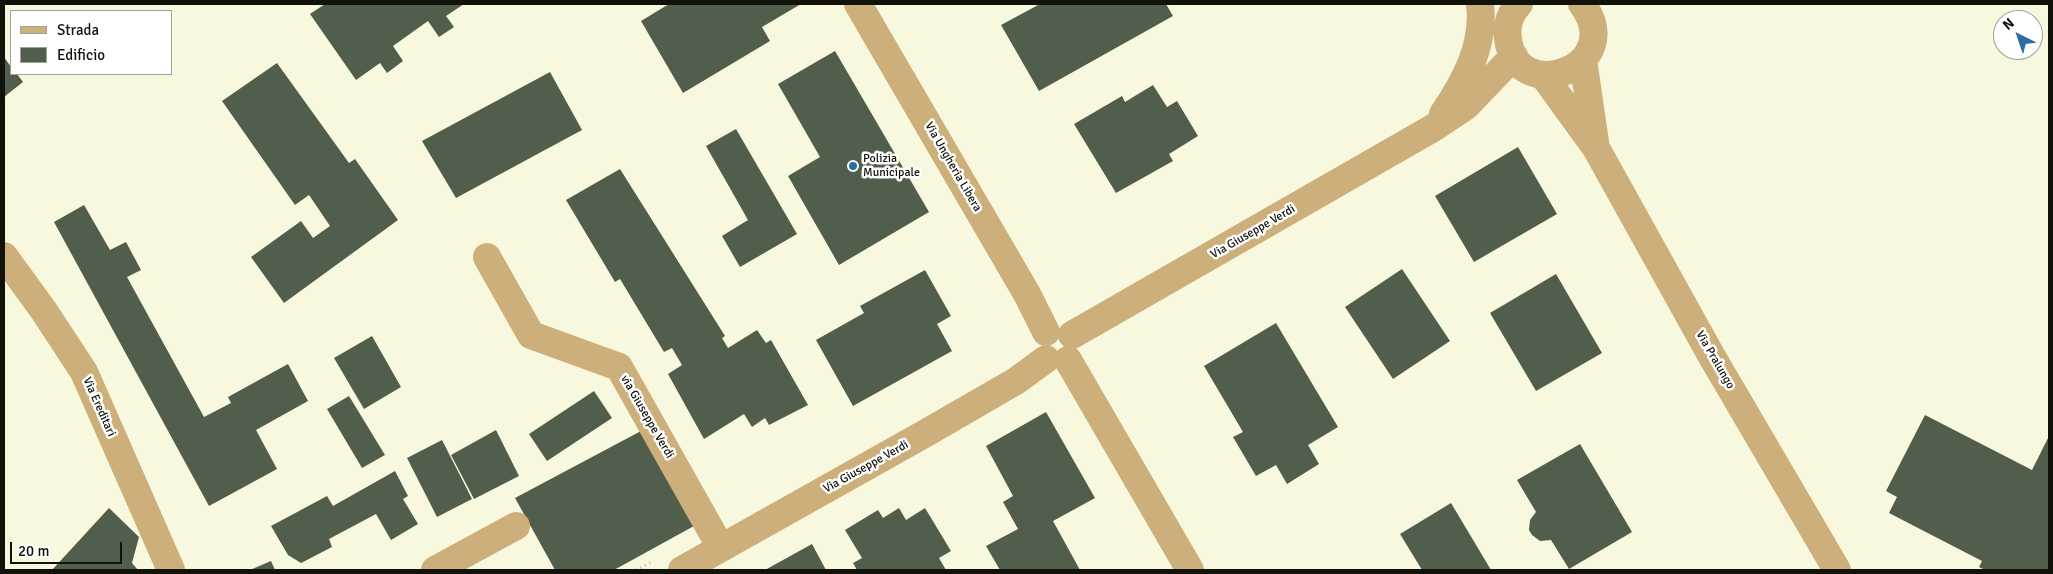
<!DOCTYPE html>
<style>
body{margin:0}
#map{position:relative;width:2053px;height:574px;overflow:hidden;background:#f7f8dd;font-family:Signika,sans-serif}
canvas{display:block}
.frame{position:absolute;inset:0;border:5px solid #111209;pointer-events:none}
.legend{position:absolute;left:10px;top:10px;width:162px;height:65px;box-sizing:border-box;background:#fff;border:1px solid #a0a09d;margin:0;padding:6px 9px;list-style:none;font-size:15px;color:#111209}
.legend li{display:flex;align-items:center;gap:10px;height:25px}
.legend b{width:25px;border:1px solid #a0a09d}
.north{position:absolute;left:1993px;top:10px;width:50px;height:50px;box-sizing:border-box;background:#fff;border:1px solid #a0a09d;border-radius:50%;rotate:319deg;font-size:14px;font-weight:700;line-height:20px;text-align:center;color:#111209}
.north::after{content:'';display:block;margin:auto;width:18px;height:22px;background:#2c6da3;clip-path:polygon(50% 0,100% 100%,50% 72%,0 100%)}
.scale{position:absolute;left:10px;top:542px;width:112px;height:22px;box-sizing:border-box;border:2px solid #111209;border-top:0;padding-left:6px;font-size:15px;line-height:18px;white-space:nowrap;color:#111209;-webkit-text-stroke:4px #fff;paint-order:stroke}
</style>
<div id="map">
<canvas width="2053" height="574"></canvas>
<div class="frame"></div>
<ul class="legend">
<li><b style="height:6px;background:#ccaf7b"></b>Strada</li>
<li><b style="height:14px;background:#515e4b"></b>Edificio</li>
</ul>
<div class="north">N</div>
<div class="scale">20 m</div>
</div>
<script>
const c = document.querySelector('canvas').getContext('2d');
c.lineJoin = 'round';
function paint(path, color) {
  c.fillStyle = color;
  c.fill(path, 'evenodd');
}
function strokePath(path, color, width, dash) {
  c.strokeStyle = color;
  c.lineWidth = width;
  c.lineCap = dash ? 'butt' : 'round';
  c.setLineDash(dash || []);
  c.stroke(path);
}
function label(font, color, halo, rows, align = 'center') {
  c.font = font + ' Signika,sans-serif';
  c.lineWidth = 5;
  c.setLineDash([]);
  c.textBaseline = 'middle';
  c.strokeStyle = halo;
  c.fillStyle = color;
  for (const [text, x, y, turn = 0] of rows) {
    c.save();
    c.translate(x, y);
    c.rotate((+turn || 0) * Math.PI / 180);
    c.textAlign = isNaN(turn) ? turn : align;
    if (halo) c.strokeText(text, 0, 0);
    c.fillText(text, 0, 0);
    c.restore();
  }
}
paint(new Path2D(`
 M 325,4 L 464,4 L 446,16 L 454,27 L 439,37 L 428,21 L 393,46 L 403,61 L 387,73 L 380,63 L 356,80 L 310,14 Z
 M 669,4 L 801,4 L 762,27 L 770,41 L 683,93 L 641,21 Z
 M 1040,4 L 1166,4 L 1173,16 L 1039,91 L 1001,25 Z
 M 835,51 L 929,212 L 839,265 L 788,176 L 820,157 L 778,84 Z
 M 4,57 L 11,67 L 11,74 L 17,74 L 23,82 L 4,97 Z
 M 277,63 L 349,163 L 355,159 L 398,220 L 284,303 L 251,257 L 301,221 L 313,238 L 330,226 L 309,195 L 295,205 L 222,101 Z
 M 550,72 L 582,130 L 456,198 L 422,141 Z
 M 1153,85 L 1167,107 L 1177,101 L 1198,136 L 1169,154 L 1173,161 L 1116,193 L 1074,124 L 1122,96 L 1125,102 Z
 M 736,129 L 797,234 L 740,267 L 722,236 L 748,220 L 706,146 Z
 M 1518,147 L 1557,214 L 1474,262 L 1435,196 Z
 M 620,169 L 725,336 L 722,338 L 728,348 L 757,330 L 766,343 L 771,340 L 808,405 L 769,425 L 765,418 L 752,427 L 744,414 L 704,439 L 668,374 L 682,365 L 672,348 L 664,352 L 620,279 L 615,282 L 566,200 Z
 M 84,205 L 110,250 L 126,242 L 141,270 L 127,277 L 204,417 L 231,403 L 228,397 L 288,364 L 308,401 L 256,430 L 277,469 L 209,506 L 54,222 Z
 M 1402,269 L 1450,341 L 1393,379 L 1345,307 Z
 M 925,270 L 951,316 L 937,324 L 952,351 L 853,406 L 816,340 L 864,313 L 860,306 Z
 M 1556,274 L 1602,353 L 1536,391 L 1490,313 Z
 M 1276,323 L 1338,427 L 1308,445 L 1319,464 L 1287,484 L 1276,465 L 1256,476 L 1233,437 L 1243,432 L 1204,366 Z
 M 372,336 L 401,387 L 364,409 L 334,358 Z
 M 594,391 L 612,418 L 547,461 L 529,434 Z
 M 349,396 L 385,455 L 362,468 L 327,409 Z
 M 1046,412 L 1095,498 L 1053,521 L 1080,570 L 1000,570 L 986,546 L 1018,529 L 1003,502 L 1013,496 L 986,446 Z
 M 1925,415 L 2032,470 L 2049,436 L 2049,570 L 1985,570 L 1979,567 L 1982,561 L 1889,513 L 1897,497 L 1886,491 Z
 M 496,430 L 519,476 L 474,499 L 451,455 Z
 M 641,431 L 694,526 L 614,570 L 555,570 L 515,498 Z
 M 442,440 L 472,499 L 437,517 L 407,458 Z
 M 1580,444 L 1632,532 L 1569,569 L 1551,540 L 1540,541 L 1532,535 L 1529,530 L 1530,520 L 1536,512 L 1517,480 Z
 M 395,471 L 408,496 L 403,499 L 418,524 L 391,540 L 376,514 L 329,539 L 332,547 L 301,563 L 288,555 L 271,526 L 327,496 L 333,506 Z
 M 1451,503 L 1491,570 L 1422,570 L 1400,534 Z
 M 109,508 L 139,537 L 132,563 L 138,570 L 52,570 Z
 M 899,508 L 906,520 L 925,508 L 951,551 L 939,558 L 946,570 L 857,570 L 853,563 L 862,558 L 845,530 L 878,510 L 883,518 Z
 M 812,544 L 826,570 L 765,570 Z
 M 271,561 L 275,570 L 250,570 Z`), '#515e4b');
strokePath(new Path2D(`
 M 636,570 L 650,563`), '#abac97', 3, [1, 4]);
strokePath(new Path2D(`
 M 858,4 L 1027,294 L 1046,332
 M 1519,4 C 1510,13 1506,26 1508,39 C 1517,108 1629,67 1582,4
 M 1583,60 L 1595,142
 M 1543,75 L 1596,148 L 1711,355 L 1837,570
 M 1443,114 C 1465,82 1485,45 1480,4
 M 4,256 L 44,311 L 84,372 L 171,570
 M 487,257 L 531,335 L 619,367 L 721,548
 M 1072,335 L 1433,128 L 1466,106 L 1514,56
 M 1068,360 L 1190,570
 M 435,570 L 516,526
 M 682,570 L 926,433 L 1016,381 L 1046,359`), '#ccaf7b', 28);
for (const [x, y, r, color] of [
 [853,166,5,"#2c6da3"]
]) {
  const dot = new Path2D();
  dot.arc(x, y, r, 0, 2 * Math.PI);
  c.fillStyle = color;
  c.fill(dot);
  strokePath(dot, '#fff', 2);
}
label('12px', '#111209', '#fff', [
 ["Polizia",863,159],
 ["Municipale",863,173]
], 'left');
label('12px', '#111209', '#fff', [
 ["Via Ungheria Libera",953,167,60],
 ["Via Giuseppe Verdi",1253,232,-30],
 ["Via Pralungo",1715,360,60],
 ["Via Ereditari",99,407,66],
 ["via Giuseppe Verdi",647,417,60],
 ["Via Giuseppe Verdi",866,467,-29]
]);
</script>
